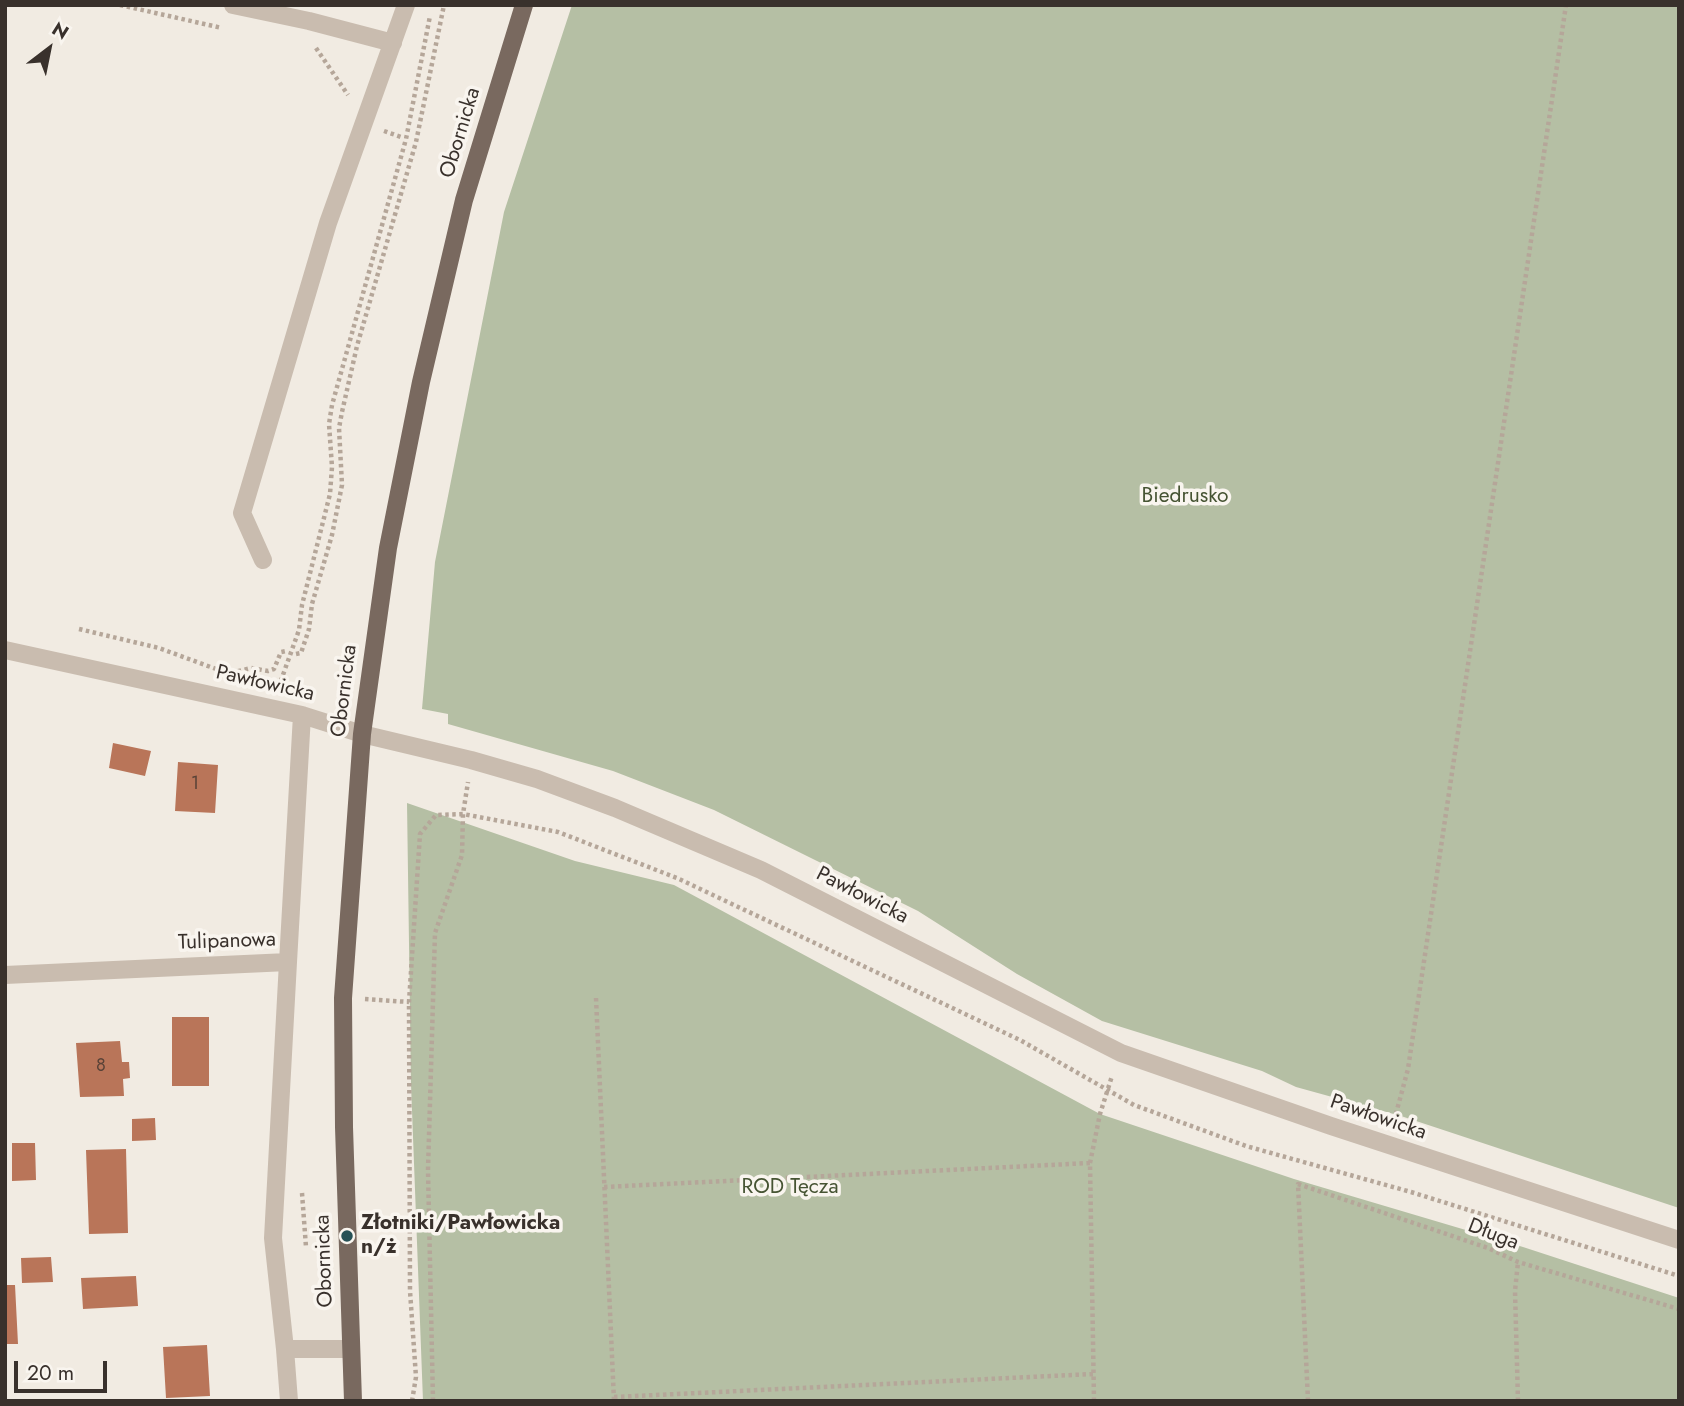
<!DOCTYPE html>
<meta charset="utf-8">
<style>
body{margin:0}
#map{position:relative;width:1684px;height:1406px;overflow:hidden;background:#f1ebe2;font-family:Jost,sans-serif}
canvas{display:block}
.frame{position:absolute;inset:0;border:7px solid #39312c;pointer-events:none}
.north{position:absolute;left:14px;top:14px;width:70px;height:70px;-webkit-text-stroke:5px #f9f5ef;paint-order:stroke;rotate:32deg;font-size:19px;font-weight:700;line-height:28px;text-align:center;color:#39312c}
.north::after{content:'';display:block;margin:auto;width:24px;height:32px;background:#39312c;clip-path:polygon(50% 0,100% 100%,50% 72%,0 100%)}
.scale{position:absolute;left:14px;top:1361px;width:93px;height:32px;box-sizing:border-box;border:4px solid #39312c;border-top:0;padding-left:9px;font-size:21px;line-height:24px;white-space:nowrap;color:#39312c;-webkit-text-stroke:5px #f9f5ef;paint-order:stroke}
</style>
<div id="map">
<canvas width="1684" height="1406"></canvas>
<div class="frame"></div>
<div class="north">N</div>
<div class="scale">20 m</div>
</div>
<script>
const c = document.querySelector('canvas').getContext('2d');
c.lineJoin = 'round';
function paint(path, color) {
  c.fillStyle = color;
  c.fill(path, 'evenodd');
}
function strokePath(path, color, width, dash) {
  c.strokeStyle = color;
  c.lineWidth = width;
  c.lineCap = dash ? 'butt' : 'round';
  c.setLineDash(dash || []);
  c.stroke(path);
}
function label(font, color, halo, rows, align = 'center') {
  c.font = font + ' Jost,sans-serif';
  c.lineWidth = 7;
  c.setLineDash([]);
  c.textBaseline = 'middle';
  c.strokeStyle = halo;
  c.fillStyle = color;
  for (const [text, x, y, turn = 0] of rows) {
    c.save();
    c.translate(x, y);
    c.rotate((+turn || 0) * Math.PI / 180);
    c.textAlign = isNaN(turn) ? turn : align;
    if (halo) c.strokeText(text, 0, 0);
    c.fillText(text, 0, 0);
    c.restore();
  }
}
paint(new Path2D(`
 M 572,5 L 1679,5 L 1679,1208 L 1401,1116 L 1296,1087 L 1262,1071 L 1102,1021 L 1017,974 L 918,911 L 714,810 L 613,771 L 448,724 L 448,714 L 422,709 L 435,562 L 504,212 Z
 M 407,803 L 575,861 L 674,885 L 1100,1114 L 1294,1179 L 1523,1247 L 1679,1298 L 1679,1401 L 423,1401 L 411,1084 Z`), '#b5bfa4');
paint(new Path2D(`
 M 113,743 L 151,751 L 145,776 L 109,768 Z
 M 178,762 L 218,765 L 215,813 L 175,811 Z
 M 172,1017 L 209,1017 L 209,1086 L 172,1086 Z
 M 120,1041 L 122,1062 L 129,1062 L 130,1078 L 123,1079 L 124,1096 L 80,1097 L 76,1043 Z
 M 155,1118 L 156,1140 L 132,1141 L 132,1119 Z
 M 12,1143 L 35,1143 L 36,1180 L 12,1181 Z
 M 126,1149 L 128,1233 L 89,1234 L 86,1150 Z
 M 51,1257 L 53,1282 L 22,1283 L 21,1258 Z
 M 136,1276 L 138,1306 L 83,1309 L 81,1278 Z
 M 5,1285 L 15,1285 L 18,1344 L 5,1344 Z
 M 207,1345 L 210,1396 L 166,1398 L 163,1347 Z`), '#b97559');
strokePath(new Path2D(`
 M 120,5 L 222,28
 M 316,48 L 348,95
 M 384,131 L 401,137
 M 79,629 L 159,648 L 216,669
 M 296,654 L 301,653 L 309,629 L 312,604 L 332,535 L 342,485 L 339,428 L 342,412 L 357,346 L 416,142 L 444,5
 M 231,673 L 251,668 L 268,671 L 274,669 L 281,652 L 286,651
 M 281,686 L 279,686 L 299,630 L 302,605 L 330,494 L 332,467 L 329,424 L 332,405 L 406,139 L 430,16
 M 596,998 L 614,1401
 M 365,999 L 409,1002
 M 1394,1121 L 1408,1069 L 1566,5
 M 604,1187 L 1090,1163
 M 302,1193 L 306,1247
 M 614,1397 L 1093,1374
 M 412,1401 L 416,1377 L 410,1291 L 409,1002 L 420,834 L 436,815 L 463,814 L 558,832 L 677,878 L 1020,1040 L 1134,1105 L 1246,1146 L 1411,1192 L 1679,1276
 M 433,1401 L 428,1170 L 435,933 L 462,855 L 463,814 L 468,782
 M 1094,1401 L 1090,1163 L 1100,1114 L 1112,1076
 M 1308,1401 L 1298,1184 L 1488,1248 L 1518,1262 L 1679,1309
 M 1518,1401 L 1515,1291 L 1518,1262`), '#b5a699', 4.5, [3.5, 3.5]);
strokePath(new Path2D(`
 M 233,5 L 309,21 L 393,43
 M 263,560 L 242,513 L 328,223 L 406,5
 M 5,650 L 302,715 L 362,734 L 471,760 L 537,779 L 615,808 L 761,870 L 1121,1053 L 1331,1126 L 1679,1240
 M 5,975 L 288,962 L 302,715
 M 285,1349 L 273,1238 L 288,962
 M 289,1401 L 285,1349 L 350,1349`), '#c9bcaf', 18);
strokePath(new Path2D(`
 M 353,1401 L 344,1127 L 343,998 L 362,734 L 388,548 L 421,382 L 464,200 L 524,5`), '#79695f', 18);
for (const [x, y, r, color] of [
 [347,1236,7,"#265156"]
]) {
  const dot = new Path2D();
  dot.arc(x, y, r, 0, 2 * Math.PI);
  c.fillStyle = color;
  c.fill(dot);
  strokePath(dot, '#f9f5ef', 2.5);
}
label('18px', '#594237', null, [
 ["1",195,785],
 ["8",101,1067]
]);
label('21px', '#39312c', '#f9f5ef', [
 ["Obornicka",461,133,-73],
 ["Pawłowicka",265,684,13],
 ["Obornicka",345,691,-83],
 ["Pawłowicka",862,896,27],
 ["Tulipanowa",227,942,-2],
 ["Pawłowicka",1378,1118,19],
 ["Długa",1493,1235,21],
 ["Obornicka",325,1261,-92]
]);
label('21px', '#465433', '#f9f5ef', [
 ["Biedrusko",1185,497],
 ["ROD Tęcza",790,1188]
]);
label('bold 21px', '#39312c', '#f9f5ef', [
 ["Złotniki/Pawłowicka",361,1224],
 ["n/ż",361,1248]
], 'left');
</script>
